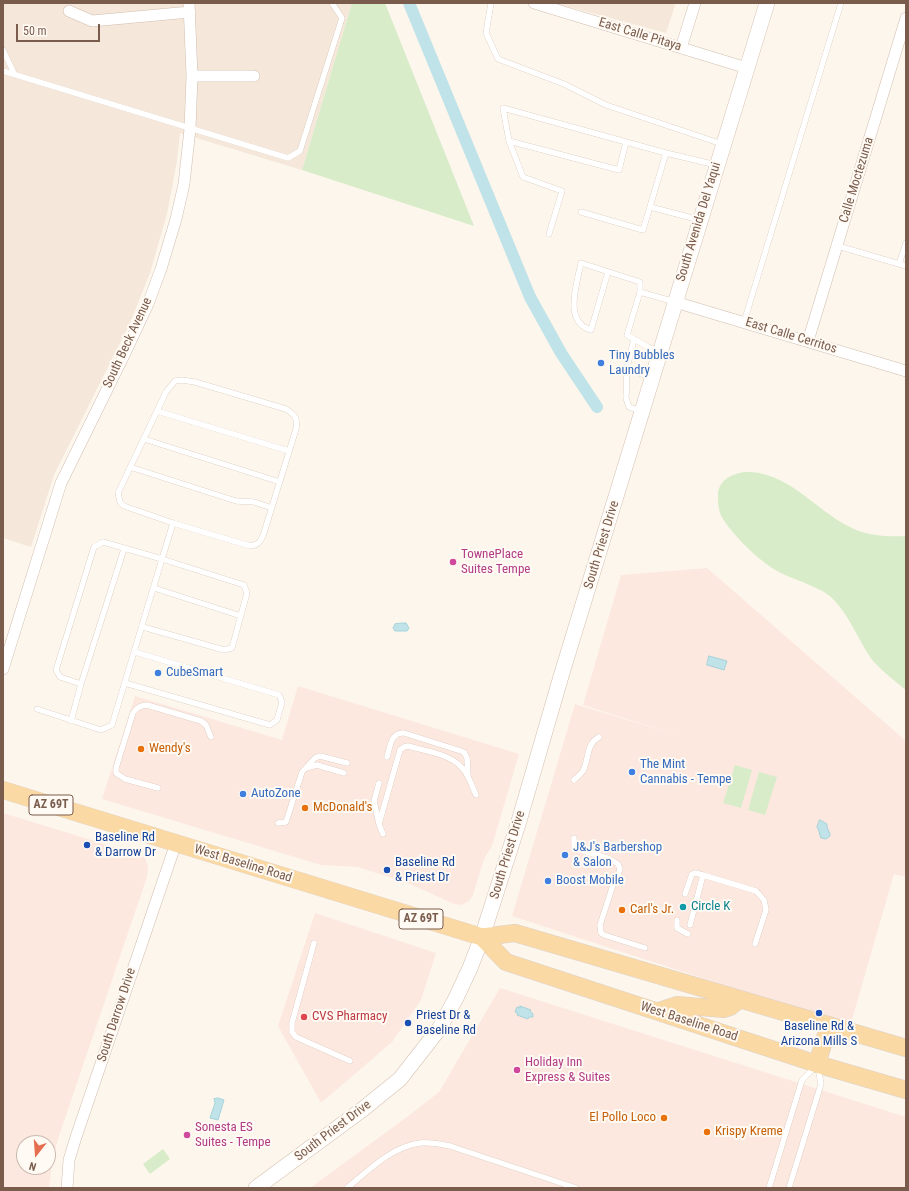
<!DOCTYPE html>
<style>
body{margin:0}
#map{position:relative;width:909px;height:1191px;overflow:hidden;background:#fdf6ec;font-family:"Roboto Condensed",sans-serif}
canvas{display:block}
.frame{position:absolute;inset:0;border:4px solid #7a5c4d;pointer-events:none}
.north{position:absolute;left:16px;top:1135px;width:40px;height:40px;box-sizing:border-box;background:#fffaf3;border:1px solid #cabbb1;border-radius:50%;rotate:197deg;font-size:11px;font-weight:700;line-height:16px;text-align:center;color:#7a5c4d}
.north::after{content:'';display:block;margin:auto;width:14px;height:18px;background:#e76f51;clip-path:polygon(50% 0,100% 100%,50% 72%,0 100%)}
.scale{position:absolute;left:16px;top:24px;width:84px;height:18px;box-sizing:border-box;border:2px solid #7a5c4d;border-top:0;padding-left:5px;font-size:12px;line-height:14px;white-space:nowrap;color:#7a5c4d;-webkit-text-stroke:3px #fffaf3;paint-order:stroke}
</style>
<div id="map">
<canvas width="909" height="1191"></canvas>
<div class="frame"></div>
<div class="north">N</div>
<div class="scale">50 m</div>
</div>
<script>
const c = document.querySelector('canvas').getContext('2d');
c.lineJoin = 'round';
function paint(path, color) {
  c.fillStyle = color;
  c.fill(path, 'evenodd');
}
function strokePath(path, color, width, dash) {
  c.strokeStyle = color;
  c.lineWidth = width;
  c.lineCap = dash ? 'butt' : 'round';
  c.setLineDash(dash || []);
  c.stroke(path);
}
function label(font, color, halo, rows, align = 'center') {
  c.font = font + ' "Roboto Condensed",sans-serif';
  c.lineWidth = 4;
  c.setLineDash([]);
  c.textBaseline = 'middle';
  c.strokeStyle = halo;
  c.fillStyle = color;
  for (const [text, x, y, turn = 0] of rows) {
    c.save();
    c.translate(x, y);
    c.rotate((+turn || 0) * Math.PI / 180);
    c.textAlign = isNaN(turn) ? turn : align;
    if (halo) c.strokeText(text, 0, 0);
    c.fillText(text, 0, 0);
    c.restore();
  }
}
paint(new Path2D(`
 M 3,3 L 352,3 L 302,170 L 180,133 L 177,161 L 167,214 L 150,273 L 130,323 L 54,475 L 31,547 L 3,538 Z
 M 554,3 L 676,3 L 666,33 Z`), '#f5e8da');
paint(new Path2D(`
 M 707,568 L 906,741 L 906,877 L 894,874 L 851,1023 L 754,995 L 512,916 L 575,704 L 680,736 L 583,705 L 621,575 Z
 M 298,686 L 519,754 L 492,846 L 484,859 L 473,895 L 469,901 L 462,905 L 454,904 L 410,884 L 358,867 L 321,865 L 102,799 L 135,696 L 282,740 Z
 M 3,813 L 137,854 L 145,858 L 148,867 L 147,877 L 58,1139 L 52,1163 L 49,1188 L 3,1188 ZM 24,1143 L 48,1143 L 48,1167 L 24,1167 Z
 M 315,913 L 436,953 L 421,1000 L 392,1042 L 321,1103 L 278,1026 Z
 M 500,988 L 906,1117 L 906,1188 L 310,1188 L 411,1114 L 439,1092 Z`), '#fde8e0');
paint(new Path2D(`
 M 352,3 L 385,3 L 474,226 L 302,170 Z
 M 744,472 C 750,472 757,472 763,474 C 797,482 820,513 852,528 C 868,536 888,537 906,536 L 906,690 C 896,682 877,667 870,657 C 857,637 849,615 832,598 C 824,589 796,580 783,574 C 763,565 735,538 723,519 C 718,511 718,502 718,493 C 720,479 733,474 744,472 Z
 M 735,765 L 752,770 L 741,808 L 723,803 Z
 M 759,772 L 777,777 L 765,815 L 748,810 Z
 M 163,1149 L 170,1159 L 150,1174 L 143,1164 Z`), '#d8ecc9');
const water = new Path2D(`
 M 403,623 L 406,623 L 409,628 L 407,631 L 395,631 L 393,628 L 395,624 Z
 M 709,656 L 727,661 L 724,670 L 707,665 Z
 M 820,820 L 827,824 L 827,827 L 830,834 L 830,836 L 826,839 L 821,838 C 819,835 820,831 817,827 Z
 M 520,1006 L 531,1010 L 530,1011 L 533,1014 L 533,1017 L 529,1017 L 528,1019 L 517,1015 L 518,1013 L 515,1012 L 517,1007 L 520,1008 Z
 M 218,1098 L 224,1100 L 218,1120 L 210,1118 L 215,1103 L 214,1099 Z`);
paint(water, '#bfe3e8');
strokePath(water, '#a5d3da', 1);
strokePath(new Path2D(`
 M 409,3 L 530,297 L 561,353 L 597,407`), '#bfe3e8', 12);
const lane = new Path2D(`
 M 491,3 L 486,33 L 498,59 L 564,84 L 606,105 L 722,144
 M 3,50 L 15,75
 M 3,71 L 288,158 L 300,151 L 342,18 L 332,3
 M 509,141 L 619,170 L 626,142
 M 650,207 L 700,220
 M 581,212 L 643,230 L 666,153 L 716,165
 M 549,234 L 562,191 L 523,177 L 509,141 L 503,108 L 666,153
 M 838,246 L 906,266
 M 899,264 L 906,243
 M 608,272 L 591,330 C 563,322 577,284 581,263 L 640,282 L 640,292 L 675,302
 M 640,292 L 627,335 L 648,347 L 660,351
 M 744,322 L 841,3
 M 634,339 L 627,368 L 651,378
 M 627,368 L 626,398 L 629,407 L 641,411
 M 182,380 L 195,382 L 286,409 C 295,415 298,418 296,429 L 263,536 C 260,542 258,545 250,546 L 173,523 L 124,506 L 120,502 L 118,493 L 166,392 L 175,381 Z
 M 157,411 L 289,451
 M 144,439 L 280,482
 M 130,467 L 236,501 L 254,502 L 272,508
 M 154,588 L 241,616
 M 143,627 L 224,650 L 232,648 L 247,593 L 244,585 L 162,559 L 173,523
 M 125,683 L 270,725 L 277,720 L 282,702 L 279,695 L 135,652
 M 81,684 L 124,549
 M 37,709 L 101,730 L 112,725 L 162,559 L 103,542 L 94,547 L 56,670 L 60,677 L 81,684 L 71,721
 M 387,757 C 390,747 391,732 404,733 L 464,752 L 467,758 L 468,776
 M 306,768 L 317,765 L 344,773
 M 574,780 C 577,777 581,774 583,771 C 589,759 586,744 599,737
 M 158,788 L 125,779 L 116,773 L 116,768 L 133,713 C 137,707 140,706 147,705 L 201,721 L 206,725 L 211,737
 M 278,823 L 286,822 L 302,772 L 315,758 L 320,756 L 347,763
 M 379,824 L 374,801 L 379,783
 M 383,834 L 379,824 L 400,750 L 404,747 L 408,746 C 426,751 451,754 463,769 C 469,776 472,786 476,795
 M 574,838 L 574,848 L 610,859 L 618,864 L 620,869 L 617,878 L 613,885 L 600,925 L 601,933 L 604,935 L 645,948
 M 685,894 L 692,874 L 695,873 L 703,875
 M 677,920 L 677,928 L 688,934
 M 690,925 L 703,875 L 756,891 L 764,900 L 766,910 L 755,944
 M 314,943 L 292,1023 L 292,1032 L 296,1037 L 350,1061
 M 347,1188 C 368,1171 391,1147 420,1143 C 430,1142 440,1144 450,1146 L 576,1188
 M 769,1188 L 802,1080 L 816,1066
 M 789,1188 L 821,1084 L 818,1067`);
const street = new Path2D(`
 M 534,3 L 747,68
 M 69,11 L 92,21 L 190,12
 M 681,48 L 695,3
 M 192,76 L 254,76
 M 675,302 L 906,371
 M 808,341 L 906,18
 M 3,669 L 61,483 L 125,353 L 148,304 L 161,269 L 176,219 L 184,184 L 190,129 L 192,76 L 189,3
 M 67,1188 L 69,1160 L 76,1137 L 176,843`);
const secondary = new Path2D(`
 M 256,1188 L 363,1109 L 400,1079 L 439,1029 L 456,998 L 470,968 L 482,937 L 519,821 L 562,673 L 767,3`);
const primary = new Path2D(`
 M 3,790 L 482,937 L 515,933 L 906,1048
 M 482,937 L 506,962 L 817,1064 L 906,1090
 M 659,1011 L 677,1005 L 724,1009 L 730,1007 L 740,999
 M 817,1064 L 829,1025`);
strokePath(lane, '#d1beb0', 6);
strokePath(street, '#d1beb0', 12);
strokePath(secondary, '#d6c0b0', 16);
strokePath(primary, '#dad1cd', 18);
strokePath(lane, '#fff', 5.5);
strokePath(street, '#fff', 11);
strokePath(secondary, '#fff', 15);
strokePath(primary, '#fbd9a5', 17);
for (const [x, y, r, color] of [
 [601,363,4,"#3f7fe0"],
 [453,562,4,"#d1479c"],
 [158,673,4,"#3f7fe0"],
 [141,749,4,"#e8710a"],
 [632,772,4,"#3f7fe0"],
 [243,794,4,"#3f7fe0"],
 [305,808,4,"#e8710a"],
 [87,845,4,"#1a4fb4"],
 [565,855,4,"#3f7fe0"],
 [387,870,4,"#1a4fb4"],
 [548,881,4,"#3f7fe0"],
 [683,907,4,"#0f9aa8"],
 [622,910,4,"#e8710a"],
 [819,1013,4,"#1a4fb4"],
 [304,1017,4,"#e0444e"],
 [408,1023,4,"#1a4fb4"],
 [517,1070,4,"#d1479c"],
 [664,1118,4,"#e8710a"],
 [707,1132,4,"#e8710a"],
 [187,1135,4,"#d1479c"]
]) {
  const dot = new Path2D();
  dot.arc(x, y, r, 0, 2 * Math.PI);
  c.fillStyle = color;
  c.fill(dot);
  strokePath(dot, '#fffaf3', 1.5);
}
for (const [x, y, w] of [
 [51,805,44],
 [421,919,44]
]) {
  const box = new Path2D();
  box.roundRect(x - w / 2, y - 10, w, 20, 3);
  c.fillStyle = '#fffaf3';
  c.fill(box);
  strokePath(box, '#7a5c4d', 1);
}
label('bold 12px', '#7a5c4d', null, [
 ["AZ 69T",51,805],
 ["AZ 69T",421,919]
]);
label('13px', '#7a5c4d', '#fffaf3', [
 ["East Calle Pitaya",640,35,17],
 ["Calle Moctezuma",857,180,-73],
 ["South Avenida Del Yaqui",699,222,-73],
 ["East Calle Cerritos",791,336,17],
 ["South Beck Avenue",128,343,-65],
 ["South Priest Drive",602,545,-73],
 ["South Priest Drive",508,855,-73],
 ["West Baseline Road",243,864,17],
 ["South Darrow Drive",117,1015,-72],
 ["West Baseline Road",689,1022,18],
 ["South Priest Drive",333,1131,-37]
]);
label('13px', '#366cbe', '#fffaf3', [
 ["Tiny Bubbles",609,356],
 ["Laundry",609,371],
 ["CubeSmart",166,673],
 ["The Mint",640,765],
 ["Cannabis - Tempe",640,780],
 ["AutoZone",251,794],
 ["J&J's Barbershop",573,848],
 ["& Salon",573,863],
 ["Boost Mobile",556,881]
], 'left');
label('13px', '#b23c85', '#fffaf3', [
 ["TownePlace",461,555],
 ["Suites Tempe",461,570],
 ["Holiday Inn",525,1063],
 ["Express & Suites",525,1078],
 ["Sonesta ES",195,1128],
 ["Suites - Tempe",195,1143]
], 'left');
label('13px', '#c56008', '#fffaf3', [
 ["Wendy's",149,749],
 ["McDonald's",313,808],
 ["Carl's Jr.",630,910],
 ["El Pollo Loco",656,1118,"right"],
 ["Krispy Kreme",715,1132]
], 'left');
label('13px', '#164399', '#fffaf3', [
 ["Baseline Rd",95,838],
 ["& Darrow Dr",95,853],
 ["Baseline Rd",395,863],
 ["& Priest Dr",395,878],
 ["Priest Dr &",416,1016],
 ["Baseline Rd",416,1031],
 ["Baseline Rd &",819,1027,"center"],
 ["Arizona Mills S",819,1042,"center"]
], 'left');
label('13px', '#0d838f', '#fffaf3', [
 ["Circle K",691,907]
], 'left');
label('13px', '#be3a42', '#fffaf3', [
 ["CVS Pharmacy",312,1017]
], 'left');
</script>
